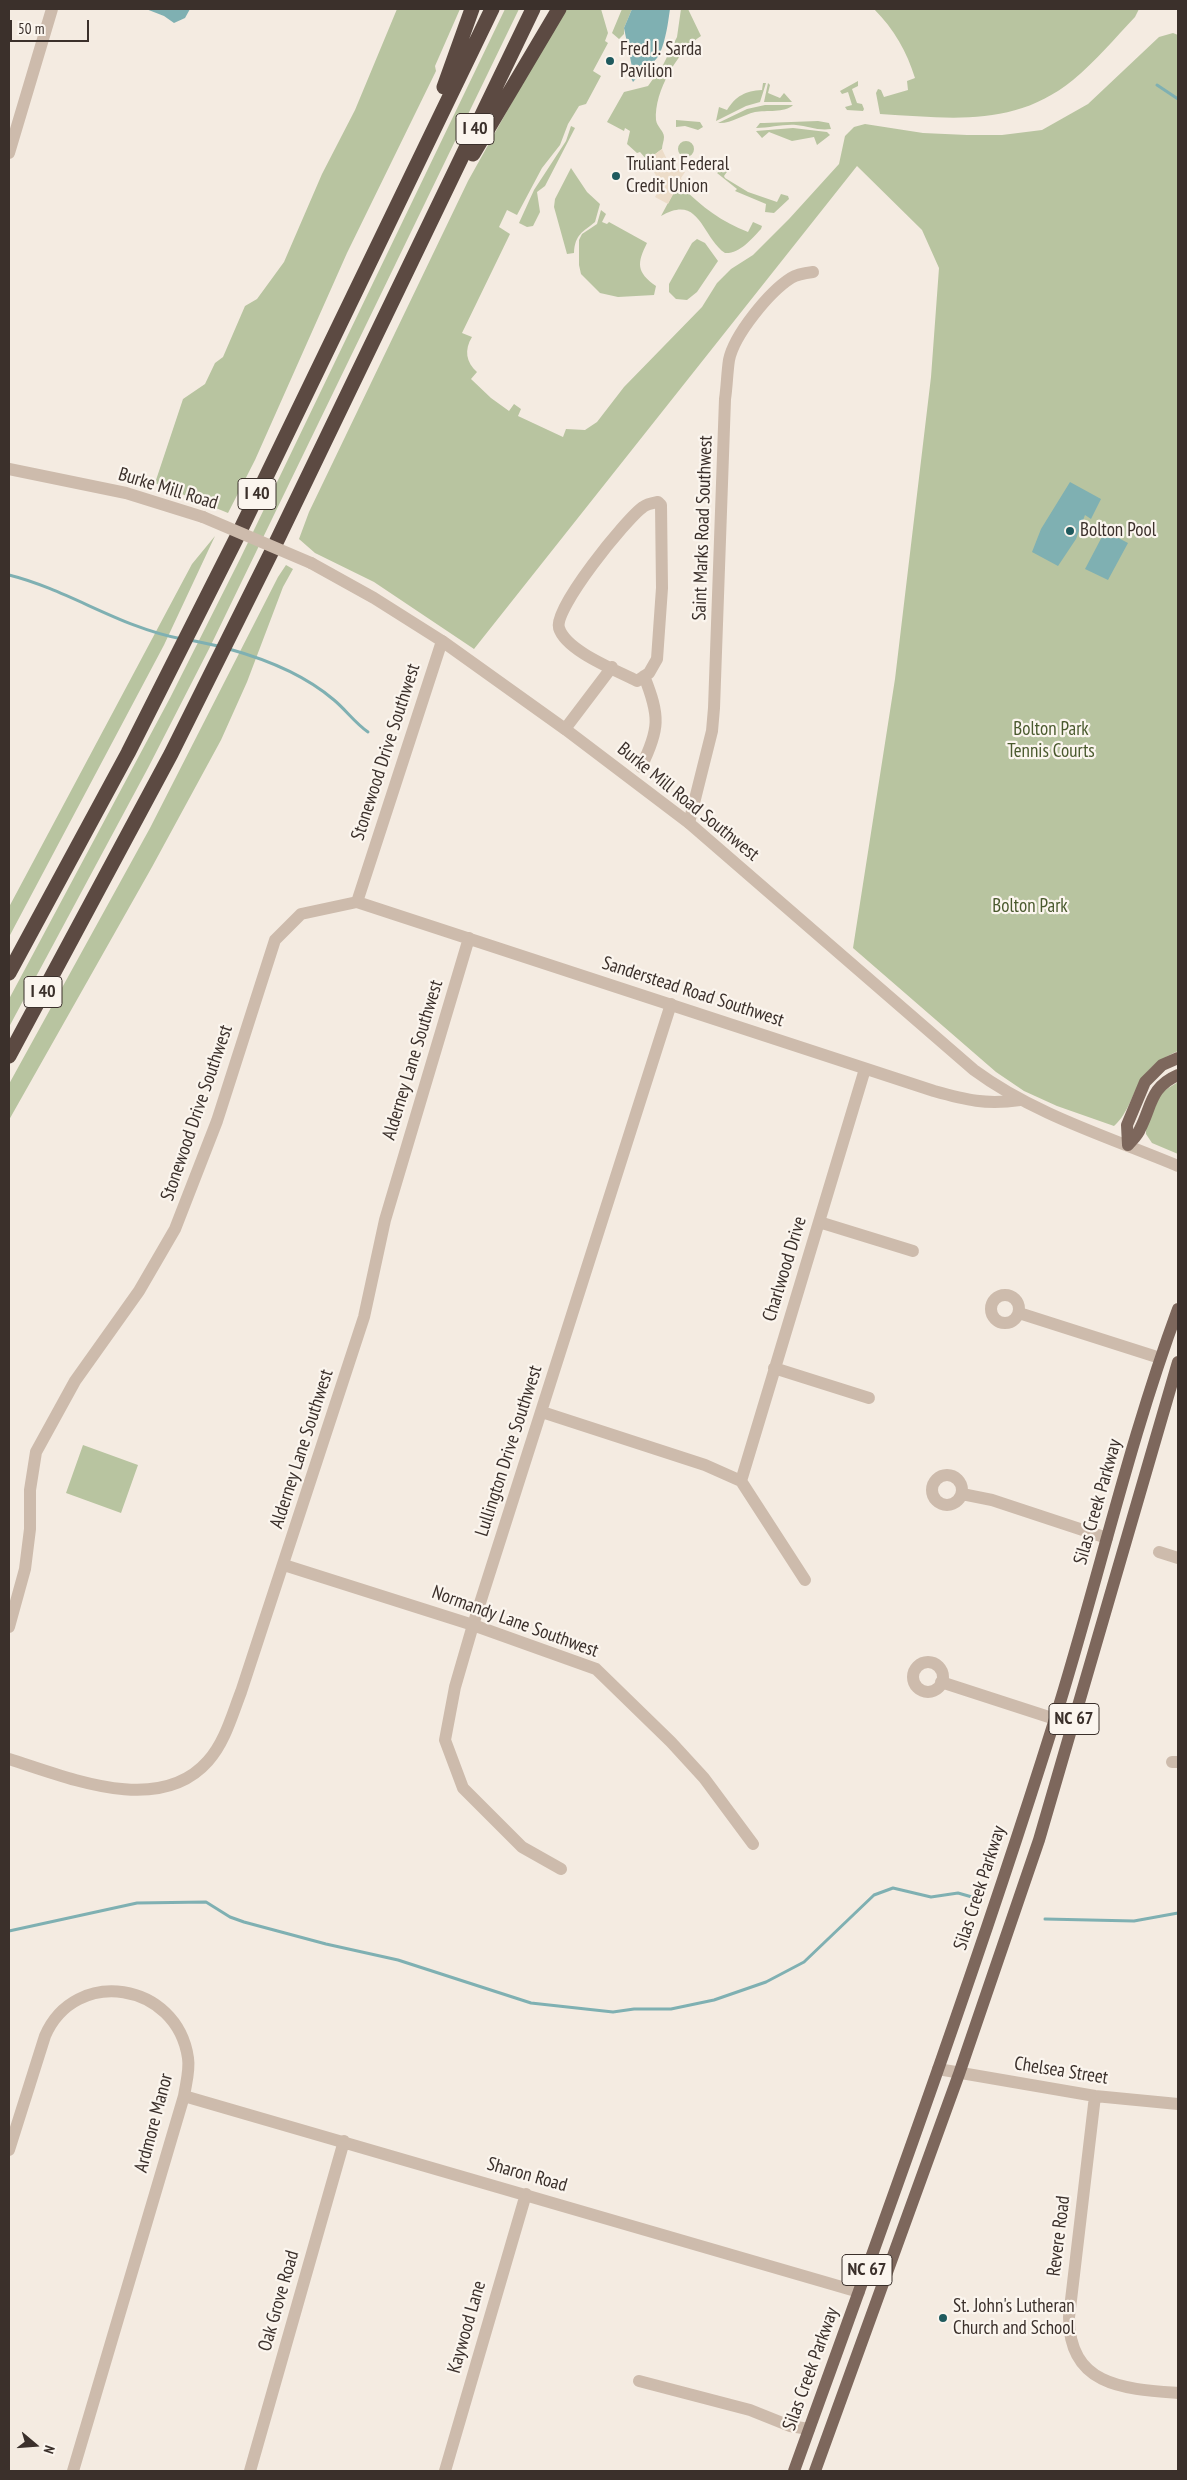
<!DOCTYPE html>
<style>
body{margin:0}
#map{position:relative;width:1187px;height:2480px;overflow:hidden;background:#f4ebe1;font-family:"PT Sans Narrow",sans-serif}
canvas{display:block}
.frame{position:absolute;inset:0;border:10px solid #3b302b;pointer-events:none}
.north{position:absolute;left:10px;top:2420px;width:50px;height:50px;-webkit-text-stroke:4px #fbf5ee;paint-order:stroke;rotate:108deg;font-size:14px;font-weight:700;line-height:20px;text-align:center;color:#3b302b}
.north::after{content:'';display:block;margin:auto;width:18px;height:22px;background:#3b302b;clip-path:polygon(50% 0,100% 100%,50% 72%,0 100%)}
.scale{position:absolute;left:10px;top:20px;width:79px;height:22px;box-sizing:border-box;border:2px solid #3b302b;border-top:0;padding-left:6px;font-size:15px;line-height:18px;white-space:nowrap;color:#3b302b;-webkit-text-stroke:4px #fbf5ee;paint-order:stroke}
</style>
<div id="map">
<canvas width="1187" height="2480"></canvas>
<div class="frame"></div>
<div class="north">N</div>
<div class="scale">50 m</div>
</div>
<script>
const c = document.querySelector('canvas').getContext('2d');
c.lineJoin = 'round';
function paint(path, color) {
  c.fillStyle = color;
  c.fill(path, 'evenodd');
}
function strokePath(path, color, width, dash) {
  c.strokeStyle = color;
  c.lineWidth = width;
  c.lineCap = dash ? 'butt' : 'round';
  c.setLineDash(dash || []);
  c.stroke(path);
}
function label(font, color, halo, rows, align = 'center') {
  c.font = font + ' "PT Sans Narrow",sans-serif';
  c.lineWidth = 4.5;
  c.setLineDash([]);
  c.textBaseline = 'middle';
  c.strokeStyle = halo;
  c.fillStyle = color;
  for (const [text, x, y, turn = 0] of rows) {
    c.save();
    c.translate(x, y);
    c.rotate((+turn || 0) * Math.PI / 180);
    c.textAlign = isNaN(turn) ? turn : align;
    if (halo) c.strokeText(text, 0, 0);
    c.fillText(text, 0, 0);
    c.restore();
  }
}
paint(new Path2D(`
 M 397,9 L 460,9 L 435,66 L 436,71 L 347,253 L 255,460 L 228,513 L 155,483 L 183,399 L 205,384 L 215,363 L 223,357 L 245,306 L 257,299 L 284,262 L 322,174 L 355,110 Z
 M 505,9 L 519,9 L 210,647 L 148,768 L 9,1027 L 9,999 L 170,698 L 240,559 Z
 M 564,9 L 601,9 L 608,33 L 605,41 L 608,43 L 593,71 L 601,76 L 586,104 L 579,106 L 568,124 L 560,145 L 542,168 L 517,215 L 507,210 L 499,227 L 510,234 L 462,333 L 472,337 C 464,350 466,362 477,372 L 471,379 L 491,398 L 509,411 L 514,404 L 521,409 L 518,416 L 563,437 L 566,429 L 585,430 L 597,422 L 624,387 L 702,307 L 717,283 L 731,269 L 753,255 L 789,219 L 839,164 L 845,136 L 854,127 L 865,124 L 923,133 L 967,135 L 1002,135 L 1042,130 L 1088,104 L 1159,37 L 1173,33 L 1178,35 L 1178,1051 C 1165,1057 1152,1064 1144,1076 C 1132,1092 1129,1113 1114,1126 L 1057,1106 L 1024,1091 L 996,1072 L 853,948 L 895,679 L 931,377 L 939,268 L 922,230 L 857,166 L 474,649 L 374,582 L 315,553 L 299,539 L 309,512 L 468,181 Z
 M 622,9 L 632,9 L 624,28 L 624,34 L 619,39 L 612,33 Z
 M 681,9 L 688,9 L 701,36 C 678,51 654,91 656,120 C 657,127 664,131 664,137 C 664,141 662,145 662,149 L 647,160 L 640,152 L 637,153 L 627,144 L 630,131 L 625,128 L 624,131 L 607,122 L 624,92 L 648,86 L 663,65 L 677,37 Z
 M 874,9 L 1139,9 L 1135,17 C 1115,38 1096,61 1073,80 C 1014,128 950,118 880,114 L 876,93 L 878,89 L 881,90 L 884,97 L 908,90 L 907,81 L 915,78 C 907,52 894,29 874,9 Z
 M 858,81 L 858,86 L 852,89 L 857,103 L 862,104 L 864,109 L 863,111 L 847,110 L 845,107 L 852,105 L 848,92 L 842,94 L 840,91 Z
 M 763,83 L 766,83 L 760,102 L 746,106 L 716,121 L 719,107 L 727,110 C 736,96 745,91 762,90 Z
 M 768,83 L 770,85 L 768,93 L 780,98 L 784,93 L 792,102 L 764,102 Z
 M 765,105 L 793,105 C 785,113 766,110 755,112 C 742,115 731,124 718,123 L 747,109 Z
 M 676,120 L 700,122 L 703,127 L 698,130 L 685,126 L 676,127 Z
 M 818,121 L 829,123 L 831,129 C 818,131 808,126 796,125 C 783,124 770,128 756,128 L 760,123 L 764,123 Z
 M 571,126 L 575,128 L 545,186 L 537,192 L 540,212 L 533,226 L 527,227 L 519,223 L 534,190 L 566,141 Z
 M 793,128 L 827,132 L 830,135 L 817,145 L 814,137 L 792,141 L 769,132 L 762,138 L 756,131 Z
 M678 149a8 8 0 1 1 16 0a8 8 0 1 1-16 0Z
 M 571,168 L 587,192 L 600,204 L 595,222 C 583,232 575,234 574,253 L 567,254 L 554,207 L 555,199 Z
 M 723,169 L 729,169 L 724,176 L 725,178 L 748,192 L 777,202 L 781,194 L 788,196 L 789,199 L 774,213 L 765,212 L 766,204 L 735,191 L 737,189 L 717,173 Z
 M 682,187 C 702,207 722,222 748,232 L 753,222 L 762,226 L 761,229 C 752,239 739,254 725,253 C 701,236 700,193 661,216 L 676,188 Z
 M 601,210 L 606,214 L 602,222 L 607,224 L 609,222 L 647,243 C 637,263 636,272 656,286 L 654,295 L 618,297 L 600,293 L 581,274 L 579,265 L 579,240 L 582,234 L 597,224 Z
 M 697,239 L 705,243 L 718,261 L 697,292 L 687,300 L 676,299 L 669,292 L 669,284 L 692,243 Z
 M 215,536 L 164,645 L 9,937 L 9,907 L 192,564 Z
 M 286,565 L 293,569 L 283,587 L 247,682 L 221,740 L 152,867 L 9,1120 L 9,1084 L 150,828 L 278,577 Z
 M 1178,1082 L 1178,1154 L 1152,1143 L 1146,1134 L 1146,1126 L 1162,1092 Z
 M 83,1445 L 138,1465 L 121,1513 L 66,1493 Z`), '#b8c4a0');
paint(new Path2D(`
 M 662,149 L 669,164 L 685,172 L 681,178 L 684,184 L 680,188 L 676,189 L 668,204 L 655,197 L 660,188 L 662,192 L 665,191 L 647,160 Z`), '#ecdcc8');
paint(new Path2D(`
 M 146,9 L 190,9 L 185,18 L 174,23 L 164,16 Z
 M 632,9 L 670,9 C 668,23 666,39 660,53 C 657,61 649,63 646,72 L 640,74 L 633,82 L 629,74 L 632,67 L 624,28 Z
 M 1070,482 L 1101,499 L 1091,519 L 1085,515 L 1076,539 L 1058,566 L 1032,552 L 1041,529 Z
 M 1105,531 L 1128,543 L 1108,580 L 1085,569 Z`), '#7fb0b2');
strokePath(new Path2D(`
 M 1157,85 L 1178,99
 M 9,575 C 69,590 121,628 182,639
 M 190,640 L 218,646
 M 229,649 C 265,659 305,675 334,700 C 346,710 355,723 368,732
 M 1045,1919 L 1134,1921 L 1178,1913
 M 9,1931 L 137,1903 L 206,1902 L 230,1917 L 244,1922 L 326,1944 L 398,1960 L 531,2003 L 613,2012 L 634,2009 L 671,2009 L 714,2000 L 766,1982 L 804,1962 L 874,1895 L 893,1888 L 931,1897 L 958,1893 L 972,1897`), '#7fb0b2', 3);
strokePath(new Path2D(`
 M 9,153 L 52,9
 M 658,502 L 661,505 L 662,588 L 657,659 L 649,673 L 637,681 C 616,670 566,651 559,628 C 553,609 626,519 643,507 C 647,504 653,503 658,502 Z
 M 565,729 L 612,667
 M 641,767 C 660,729 660,716 644,676
 M 689,823 L 712,731 L 714,708 L 725,399 C 727,386 727,373 729,360 C 734,335 769,292 791,278 C 797,274 805,273 813,272
 M 357,902 L 934,1091 C 966,1100 986,1105 1020,1100
 M 819,1222 L 913,1251
 M991 1309a14 14 0 1 1 28 0a14 14 0 1 1-28 0Z
 M 1019,1313 L 1160,1358
 M 774,1368 L 869,1398
 M 542,1412 L 705,1465 L 741,1481 L 805,1580
 M932 1490a15 15 0 1 1 30 0a15 15 0 1 1-30 0Z
 M 741,1481 L 865,1069
 M 962,1494 L 992,1500 L 1107,1538
 M 1159,1552 L 1178,1558
 M 284,1565 L 473,1625 L 596,1669 L 671,1742 L 704,1778 L 753,1844
 M 9,1627 L 25,1569 L 30,1529 L 30,1490 L 36,1452 L 75,1381 L 139,1291 L 175,1229 L 217,1121 L 275,940 L 301,914 L 357,902 L 442,641
 M913 1677a15 15 0 1 1 30 0a15 15 0 1 1-30 0Z
 M 941,1682 L 1055,1719
 M 9,1759 C 67,1777 159,1817 208,1761 C 225,1742 232,1715 241,1692 L 364,1317 L 385,1220 L 469,938
 M 1172,1762 L 1178,1762
 M 561,1869 L 522,1847 L 463,1788 L 445,1740 L 455,1687 L 473,1625 L 671,1004
 M 938,2069 L 1095,2096 L 1178,2104
 M 184,2096 L 859,2292
 M 1095,2096 L 1069,2317 C 1069,2386 1123,2389 1178,2393
 M 9,2150 L 45,2036 C 75,1966 177,1982 188,2058 C 190,2070 186,2083 184,2096 L 73,2471
 M 639,2381 L 750,2410 L 790,2426 L 809,2429
 M 250,2471 L 344,2141
 M 445,2471 L 526,2194`), '#cdbbac', 12);
strokePath(new Path2D(`
 M 9,469 L 126,493 L 203,517
 M 311,563 L 374,598 L 442,641 L 565,729 L 689,823 L 974,1070 C 1035,1115 1109,1137 1178,1166`), '#cdbbac', 12);
strokePath(new Path2D(`
 M 1128,1145 L 1127,1125 L 1145,1082 L 1162,1065 L 1178,1058
 M 1128,1145 C 1132,1140 1138,1135 1140,1129 C 1152,1106 1150,1087 1178,1075
 M 794,2471 C 884,2222 975,1974 1054,1722 C 1097,1585 1128,1444 1178,1309
 M 815,2471 L 959,2074 L 1039,1840 L 1178,1362`), '#7d675c', 12);
strokePath(new Path2D(`
 M 444,87 L 472,9
 M 473,154 L 559,9
 M 9,973 L 128,753 L 238,535 L 492,9
 M 9,1056 L 171,754 L 272,551 L 533,9`), '#5c4a42', 15);
strokePath(new Path2D(`
 M 203,517 L 311,563`), '#cdbbac', 12);
for (const [x, y, r, color] of [
 [610,61,5,"#1f5a5e"],
 [616,176,5,"#1f5a5e"],
 [1070,531,5,"#1f5a5e"],
 [943,2318,5,"#1f5a5e"]
]) {
  const dot = new Path2D();
  dot.arc(x, y, r, 0, 2 * Math.PI);
  c.fillStyle = color;
  c.fill(dot);
  strokePath(dot, '#fbf5ee', 2);
}
for (const [x, y, w] of [
 [475,129,38],
 [257,494,38],
 [43,992,38],
 [1074,1719,50],
 [867,2270,50]
]) {
  const box = new Path2D();
  box.roundRect(x - w / 2, y - 15.5, w, 31, 4);
  c.fillStyle = '#fbf5ee';
  c.fill(box);
  strokePath(box, '#3b302b', 1);
}
label('bold 18px', '#3b302b', null, [
 ["I 40",475,129],
 ["I 40",257,494],
 ["I 40",43,992],
 ["NC 67",1074,1719],
 ["NC 67",867,2270]
]);
label('19px', '#3b302b', '#fbf5ee', [
 ["Fred J. Sarda",620,50],
 ["Pavilion",620,72],
 ["Truliant Federal",626,165],
 ["Credit Union",626,187],
 ["Bolton Pool",1080,531],
 ["St. John's Lutheran",953,2307],
 ["Church and School",953,2329]
], 'left');
label('19px', '#3b302b', '#fbf5ee', [
 ["Burke Mill Road",168,489,17],
 ["Saint Marks Road Southwest",703,528,-88],
 ["Stonewood Drive Southwest",386,752,-72],
 ["Burke Mill Road Southwest",688,802,39],
 ["Sanderstead Road Southwest",693,992,18],
 ["Alderney Lane Southwest",413,1060,-73],
 ["Stonewood Drive Southwest",197,1113,-71],
 ["Charlwood Drive",785,1269,-73],
 ["Alderney Lane Southwest",302,1449,-72],
 ["Lullington Drive Southwest",509,1451,-72],
 ["Silas Creek Parkway",1098,1502,-74],
 ["Normandy Lane Southwest",515,1622,20],
 ["Silas Creek Parkway",980,1888,-72],
 ["Chelsea Street",1061,2071,9],
 ["Ardmore Manor",154,2123,-75],
 ["Sharon Road",527,2175,16],
 ["Revere Road",1059,2236,-83],
 ["Oak Grove Road",279,2301,-74],
 ["Kaywood Lane",467,2327,-74],
 ["Silas Creek Parkway",811,2369,-70]
]);
label('19px', '#4a5a2e', '#fbf5ee', [
 ["Bolton Park",1051,730],
 ["Tennis Courts",1051,752],
 ["Bolton Park",1030,907]
]);
</script>
